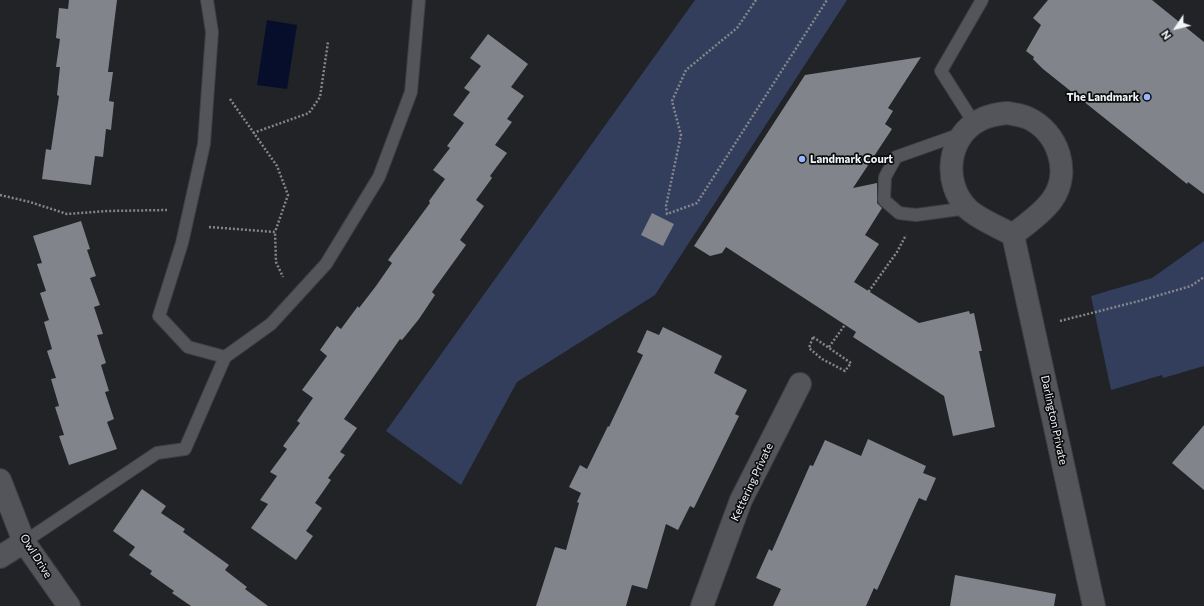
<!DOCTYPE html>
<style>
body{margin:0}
#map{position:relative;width:1204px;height:606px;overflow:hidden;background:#212327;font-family:Commissioner,sans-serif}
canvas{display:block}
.north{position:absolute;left:1156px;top:8px;width:40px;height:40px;-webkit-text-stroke:3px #0b0c0e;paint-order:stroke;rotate:235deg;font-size:11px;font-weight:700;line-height:16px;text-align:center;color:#f3f4f8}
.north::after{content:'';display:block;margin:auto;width:14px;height:18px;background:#f3f4f8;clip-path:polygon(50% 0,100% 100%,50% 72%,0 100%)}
</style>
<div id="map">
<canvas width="1204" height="606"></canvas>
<div class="north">N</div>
</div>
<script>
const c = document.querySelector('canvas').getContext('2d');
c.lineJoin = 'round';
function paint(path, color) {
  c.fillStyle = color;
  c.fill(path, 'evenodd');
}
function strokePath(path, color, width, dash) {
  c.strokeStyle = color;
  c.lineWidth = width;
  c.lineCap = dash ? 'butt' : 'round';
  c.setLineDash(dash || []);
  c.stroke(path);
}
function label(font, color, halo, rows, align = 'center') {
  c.font = font + ' Commissioner,sans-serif';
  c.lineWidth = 3.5;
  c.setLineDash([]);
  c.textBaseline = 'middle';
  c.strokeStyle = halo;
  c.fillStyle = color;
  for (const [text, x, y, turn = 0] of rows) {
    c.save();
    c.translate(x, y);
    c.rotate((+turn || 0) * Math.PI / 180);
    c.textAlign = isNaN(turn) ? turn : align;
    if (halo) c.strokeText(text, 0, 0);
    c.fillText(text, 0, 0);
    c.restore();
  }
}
paint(new Path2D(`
 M 695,0 L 847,0 L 655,295 L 517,382 L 461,485 L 386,431 Z
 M 1204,241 L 1204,366 L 1163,378 L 1162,375 L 1111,390 L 1091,296 L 1152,278 Z`), '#333e5d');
paint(new Path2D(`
 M 267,20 L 297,25 L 287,89 L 257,85 Z`), '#070e2b');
paint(new Path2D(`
 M 69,0 L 117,0 L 108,72 L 113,72 L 109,101 L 114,102 L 111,130 L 106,129 L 103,157 L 95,156 L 91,185 L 42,179 L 46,149 L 51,150 L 59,96 L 57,95 L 60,67 L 56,67 L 60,39 L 56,38 L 59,8 L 68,9 Z
 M 1048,0 L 1152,0 L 1204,42 L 1204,194 L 1188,182 L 1187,184 L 1043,69 L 1033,59 L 1034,57 L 1026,51 L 1041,25 L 1033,18 Z
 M 488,34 L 528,64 L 511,87 L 524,96 L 507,119 L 512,122 L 495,145 L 507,153 L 490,176 L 492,178 L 476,200 L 484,206 L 460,240 L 466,245 L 432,292 L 435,295 L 419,319 L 402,340 L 400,339 L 344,419 L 357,428 L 340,452 L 345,455 L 328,478 L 331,480 L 315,503 L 322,508 L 306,531 L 313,536 L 296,560 L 251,528 L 268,504 L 260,500 L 277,476 L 270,472 L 287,449 L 283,446 L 300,423 L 297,421 L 313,398 L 302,390 L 327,356 L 320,350 L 337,326 L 341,329 L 358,306 L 359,308 L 376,286 L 392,263 L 388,260 L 430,203 L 429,201 L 445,179 L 433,170 L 450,148 L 447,146 L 464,123 L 453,115 L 470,92 L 464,88 L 481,66 L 470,58 Z
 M 921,57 L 888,108 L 893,111 L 885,124 L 892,129 L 853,188 L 877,183 L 877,203 L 882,208 L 865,235 L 879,244 L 854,282 L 919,323 L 969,311 L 970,314 L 974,313 L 982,351 L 979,351 L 995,427 L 953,436 L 944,396 L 853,337 L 856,332 L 726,247 L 722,253 L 710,256 L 694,246 L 805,75 Z
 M 652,213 L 674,224 L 663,246 L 641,235 Z
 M 81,221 L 90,249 L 87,250 L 96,276 L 90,278 L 100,305 L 94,307 L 103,334 L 97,335 L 106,363 L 101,365 L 109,391 L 105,392 L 114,419 L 107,422 L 117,449 L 69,465 L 59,436 L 64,435 L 55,407 L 59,406 L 51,379 L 56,378 L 47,351 L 52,349 L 44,322 L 49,320 L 40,293 L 46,291 L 37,264 L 42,263 L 33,236 Z
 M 663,327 L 722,356 L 714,373 L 747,390 L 735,414 L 739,416 L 694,508 L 690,506 L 678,530 L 666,524 L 647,589 L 632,585 L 626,606 L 536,606 L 555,547 L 566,550 L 579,503 L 577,502 L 581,493 L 569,487 L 580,465 L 587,469 L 608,426 L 609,427 L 643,355 L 637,352 L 647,330 L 659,335 Z
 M 1204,425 L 1204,490 L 1172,463 Z
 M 868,439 L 926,466 L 923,473 L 936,478 L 926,501 L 919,498 L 877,590 L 874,588 L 866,606 L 773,606 L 781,589 L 756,578 L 769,549 L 772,551 L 810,465 L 813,466 L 825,440 L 861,456 Z
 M 142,489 L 166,506 L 161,513 L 185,529 L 183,532 L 229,565 L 225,570 L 247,587 L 245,589 L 268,606 L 191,606 L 172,593 L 174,591 L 150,574 L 152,571 L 129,555 L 135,547 L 113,531 Z
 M 955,575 L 1056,594 L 1054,606 L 950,606 Z`), '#81848a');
const service = new Path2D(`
 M 207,0 L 212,32 L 204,144 L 182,243 L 159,316 L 188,347 L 225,357 L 271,324 L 326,264 L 379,177 L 411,92 L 419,0
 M 974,123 L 941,71 L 982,0
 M 961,134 L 896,157 L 885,177 L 884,200 L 899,213 L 916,215 L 968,208
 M 24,542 L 157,453 L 185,449 L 225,357`);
const minor = new Path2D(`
 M 1007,113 C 1014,114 1021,115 1028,118 C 1058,132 1072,172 1052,200 C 1042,214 1026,224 1013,235 C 999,227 980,220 968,209 C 942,184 947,136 980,120 C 989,115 998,114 1007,113 Z
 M 1013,235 L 1094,606
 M 0,480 L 24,542 L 69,606
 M 0,557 L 24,542
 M 702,606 L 741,500 L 800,384`);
strokePath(service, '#3d3f43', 14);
strokePath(minor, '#3d3f43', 24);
strokePath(new Path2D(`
 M 756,0 L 737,28 L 686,70 L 672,101 L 681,135 L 666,206 L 667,214 L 697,203 L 827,0
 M 230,99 L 277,166 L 288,195 L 275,232
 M 253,133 L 309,113 L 320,97 L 328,42
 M 0,195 L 30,202 L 67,214 L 107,211 L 167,210
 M 209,227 L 275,232 L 276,262 L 283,277
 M 1060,321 L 1139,301 L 1191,286 L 1204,277
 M 813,337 L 851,363 L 845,371 L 822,359 L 809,348 Z
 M 829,347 L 897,252 L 906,235`), '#85868a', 2.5, [2, 2]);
strokePath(service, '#53555b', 12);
strokePath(minor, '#53555b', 22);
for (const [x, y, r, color] of [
 [1147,97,4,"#9bb5fd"],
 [802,159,4,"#9bb5fd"]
]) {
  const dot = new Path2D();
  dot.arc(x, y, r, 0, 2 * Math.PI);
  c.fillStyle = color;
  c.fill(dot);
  strokePath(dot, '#0b0c0e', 1.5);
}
label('bold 11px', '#f3f4f8', '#0b0c0e', [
 ["The Landmark",1139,97],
 ["Landmark Court",810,159,"left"]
], 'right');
label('11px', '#f3f4f8', '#0b0c0e', [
 ["Darlington Private",1054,420,78],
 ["Kettering Private",752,482,-65],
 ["Owl Drive",36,556,58]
]);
</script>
